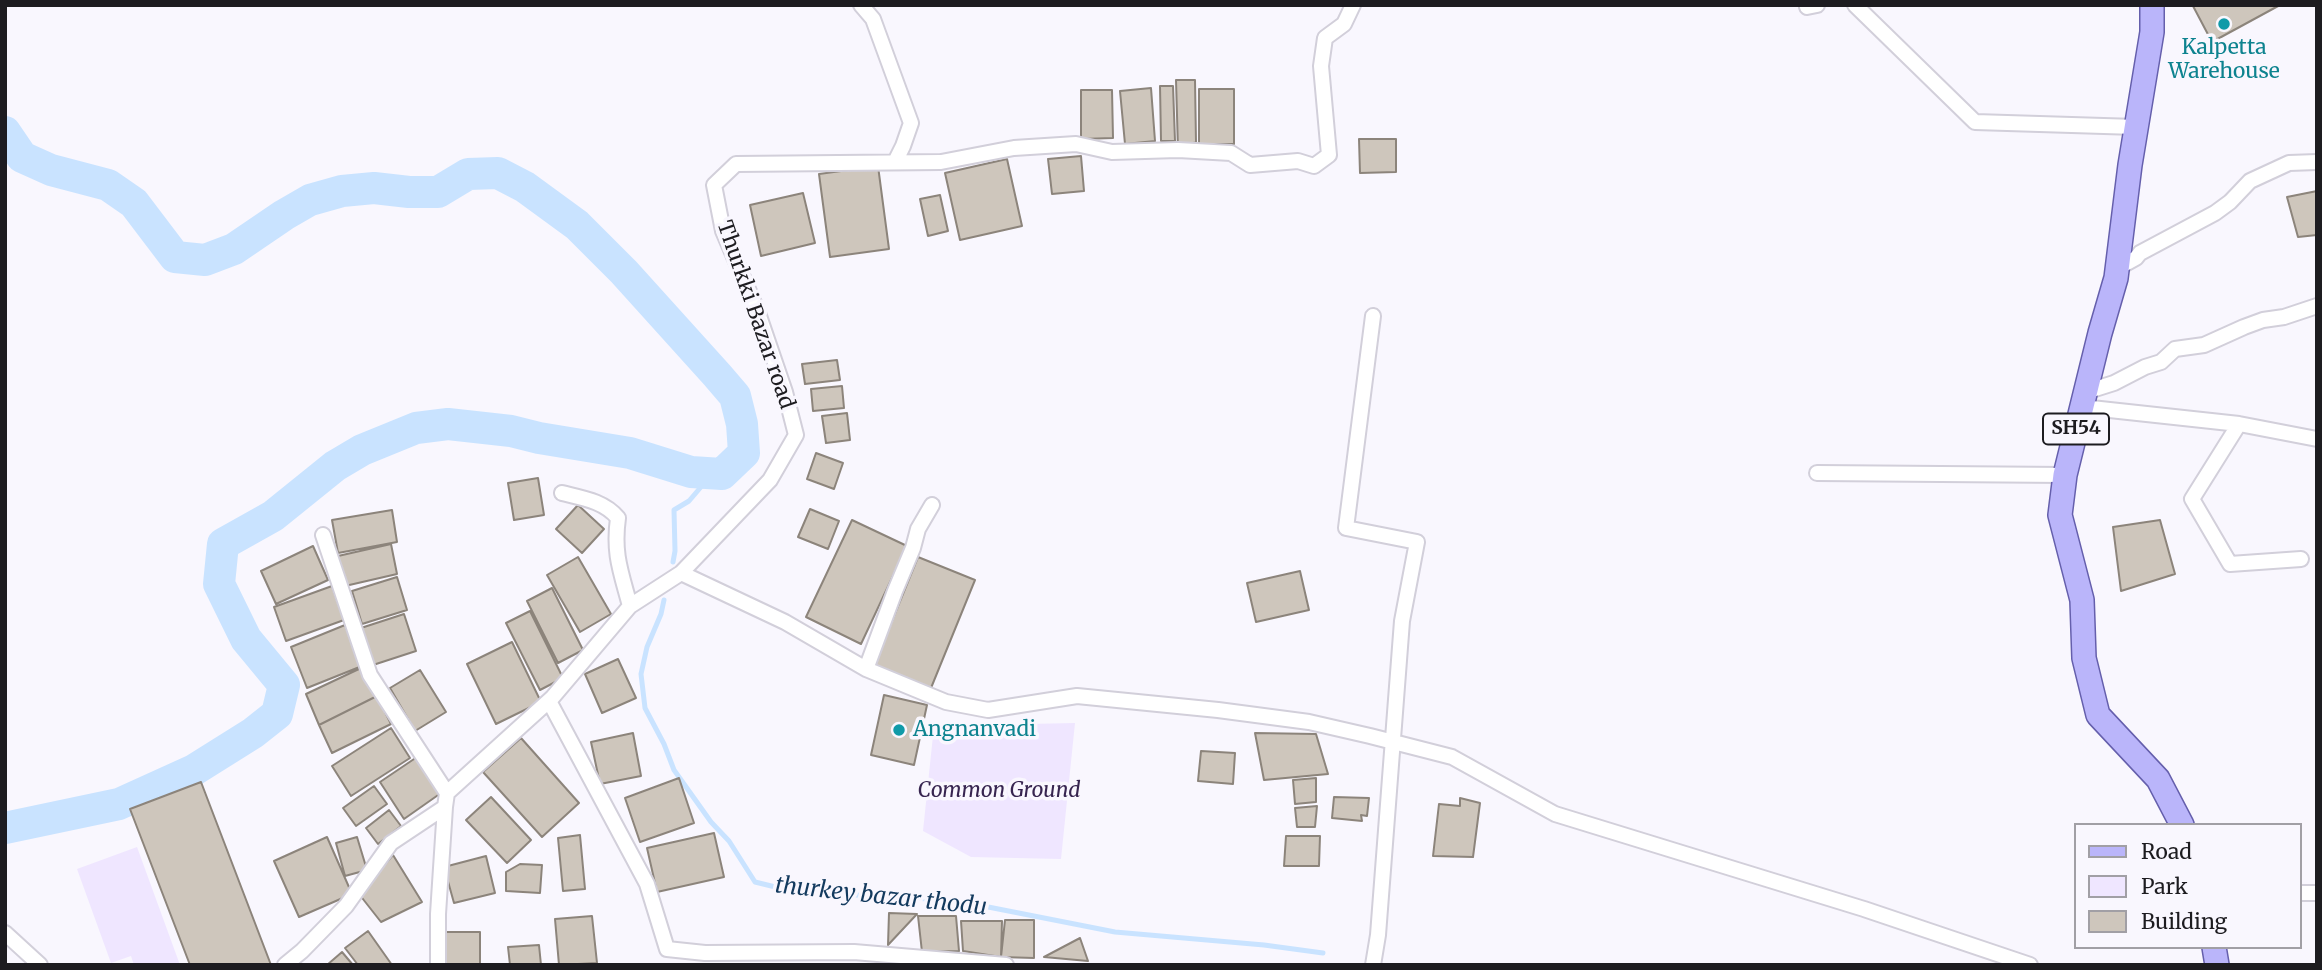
<!DOCTYPE html>
<style>
body{margin:0}
#map{position:relative;width:2322px;height:970px;overflow:hidden;background:#f9f7fe;font-family:Merriweather,serif}
canvas{display:block}
.frame{position:absolute;inset:0;border:7px solid #1d1c20;pointer-events:none}
.legend{position:absolute;left:2074px;top:823px;width:228px;height:126px;box-sizing:border-box;background:#f9f7fe;border:2px solid #a19fa5;margin:0;padding:9px 12px;list-style:none;font-size:21px;color:#1d1c20}
.legend li{display:flex;align-items:center;gap:14px;height:35px}
.legend b{width:35px;border:2px solid #a19fa5}
</style>
<div id="map">
<canvas width="2322" height="970"></canvas>
<div class="frame"></div>
<ul class="legend">
<li><b style="height:9px;background:#bab5fa"></b>Road</li>
<li><b style="height:19px;background:#efe6ff"></b>Park</li>
<li><b style="height:19px;background:#cec6bc"></b>Building</li>
</ul>
</div>
<script>
const c = document.querySelector('canvas').getContext('2d');
c.lineJoin = 'round';
function paint(path, color) {
  c.fillStyle = color;
  c.fill(path, 'evenodd');
}
function strokePath(path, color, width, dash) {
  c.strokeStyle = color;
  c.lineWidth = width;
  c.lineCap = dash ? 'butt' : 'round';
  c.setLineDash(dash || []);
  c.stroke(path);
}
function label(font, color, halo, rows, align = 'center') {
  c.font = font + ' Merriweather,serif';
  c.lineWidth = 7;
  c.setLineDash([]);
  c.textBaseline = 'middle';
  c.strokeStyle = halo;
  c.fillStyle = color;
  for (const [text, x, y, turn = 0] of rows) {
    c.save();
    c.translate(x, y);
    c.rotate((+turn || 0) * Math.PI / 180);
    c.textAlign = isNaN(turn) ? turn : align;
    if (halo) c.strokeText(text, 0, 0);
    c.fillText(text, 0, 0);
    c.restore();
  }
}
paint(new Path2D(`
 M 1075,723 L 1061,859 L 971,857 L 923,831 L 934,726 Z
 M 137,847 L 180,965 L 134,965 L 131,956 L 111,963 L 77,869 Z`), '#efe6ff');
strokePath(new Path2D(`
 M 673,562 L 675,551 L 674,510 L 689,501 L 712,474
 M 664,600 L 661,614 L 647,647 L 641,674 L 645,708 L 664,744 L 674,770 L 711,822 L 729,841 L 755,882 L 800,893 L 908,897 L 973,904 L 1115,932 L 1264,945 L 1323,953`), '#c9e3ff', 5);
strokePath(new Path2D(`
 M 5,132 L 22,157 L 51,170 L 108,185 L 134,203 L 175,257 L 205,260 L 234,249 L 284,215 L 310,200 L 342,191 L 374,188 L 409,192 L 438,192 L 468,174 L 498,173 L 525,187 L 577,225 L 624,272 L 717,375 L 735,396 L 742,424 L 744,453 L 722,474 L 691,472 L 630,453 L 539,438 L 511,431 L 448,424 L 416,428 L 362,450 L 335,466 L 273,516 L 223,544 L 219,584 L 246,639 L 284,685 L 277,714 L 253,733 L 194,770 L 119,804 L 5,828`), '#c9e3ff', 32);
const building = new Path2D(`
 M 2195,5 L 2280,5 L 2212,42 L 2193,6 Z
 M 1176,80 L 1195,80 L 1196,142 L 1178,150 Z
 M 1160,86 L 1173,86 L 1175,141 L 1161,141 Z
 M 1151,88 L 1155,141 L 1125,144 L 1120,91 Z
 M 1199,89 L 1234,89 L 1234,144 L 1199,144 Z
 M 1081,90 L 1112,90 L 1113,138 L 1081,139 Z
 M 1359,139 L 1396,139 L 1396,172 L 1360,173 Z
 M 1081,156 L 1084,191 L 1052,194 L 1048,159 Z
 M 1007,159 L 1022,226 L 960,240 L 945,173 Z
 M 878,166 L 889,249 L 830,257 L 819,174 Z
 M 2317,191 L 2317,235 L 2298,237 L 2287,197 Z
 M 803,193 L 815,243 L 761,256 L 750,205 Z
 M 940,195 L 948,231 L 928,236 L 920,199 Z
 M 837,360 L 840,380 L 805,384 L 802,364 Z
 M 842,386 L 844,408 L 813,411 L 811,389 Z
 M 847,413 L 850,440 L 826,443 L 822,416 Z
 M 816,453 L 843,463 L 834,489 L 807,479 Z
 M 538,478 L 544,515 L 514,520 L 508,483 Z
 M 578,505 L 604,529 L 582,553 L 556,529 Z
 M 810,509 L 839,521 L 828,549 L 798,537 Z
 M 392,510 L 397,542 L 338,553 L 332,520 Z
 M 852,520 L 907,546 L 861,644 L 806,617 Z
 M 2160,520 L 2175,574 L 2121,591 L 2113,527 Z
 M 391,544 L 397,574 L 345,586 L 338,556 Z
 M 313,546 L 328,580 L 276,604 L 261,571 Z
 M 578,557 L 611,614 L 580,632 L 547,575 Z
 M 918,557 L 975,580 L 931,688 L 874,665 Z
 M 1300,571 L 1309,610 L 1256,622 L 1247,583 Z
 M 397,577 L 407,610 L 362,624 L 352,591 Z
 M 332,586 L 344,620 L 286,641 L 274,607 Z
 M 552,588 L 583,650 L 558,663 L 527,601 Z
 M 530,611 L 563,678 L 540,690 L 506,623 Z
 M 404,614 L 416,651 L 373,665 L 361,628 Z
 M 345,625 L 362,666 L 307,688 L 291,647 Z
 M 512,642 L 541,702 L 496,724 L 467,664 Z
 M 618,659 L 636,698 L 602,713 L 585,674 Z
 M 361,668 L 377,696 L 319,725 L 306,694 Z
 M 420,670 L 446,712 L 415,731 L 390,688 Z
 M 884,695 L 927,705 L 914,765 L 871,755 Z
 M 377,696 L 391,724 L 332,753 L 319,725 Z
 M 391,728 L 410,758 L 351,796 L 332,766 Z
 M 633,733 L 641,776 L 600,784 L 591,742 Z
 M 1255,733 L 1316,734 L 1328,774 L 1264,780 Z
 M 521,738 L 579,803 L 542,837 L 483,772 Z
 M 1201,751 L 1235,753 L 1233,784 L 1198,781 Z
 M 417,757 L 441,793 L 404,819 L 380,782 Z
 M 679,778 L 694,823 L 640,842 L 625,798 Z
 M 1316,778 L 1316,802 L 1295,804 L 1293,780 Z
 M 201,782 L 271,965 L 190,965 L 130,809 Z
 M 374,786 L 387,804 L 356,826 L 343,808 Z
 M 491,797 L 531,840 L 507,863 L 466,820 Z
 M 1334,797 L 1369,798 L 1367,816 L 1361,815 L 1362,821 L 1332,818 Z
 M 1460,798 L 1480,803 L 1473,857 L 1433,856 L 1439,804 L 1460,806 Z
 M 1317,806 L 1315,827 L 1297,827 L 1295,808 Z
 M 389,810 L 401,826 L 378,844 L 366,828 Z
 M 714,833 L 724,877 L 657,892 L 647,848 Z
 M 580,835 L 585,889 L 563,891 L 558,838 Z
 M 1286,836 L 1320,836 L 1319,866 L 1284,866 Z
 M 327,837 L 352,894 L 299,917 L 274,861 Z
 M 357,837 L 367,870 L 345,876 L 336,843 Z
 M 393,855 L 422,902 L 381,922 L 359,894 Z
 M 486,856 L 495,893 L 454,903 L 444,867 Z
 M 520,864 L 542,865 L 540,893 L 506,891 L 506,872 Z
 M 889,913 L 917,914 L 888,945 Z
 M 592,916 L 597,963 L 559,965 L 555,919 Z
 M 918,916 L 956,916 L 959,951 L 922,952 Z
 M 1005,920 L 1034,920 L 1034,958 L 1001,957 Z
 M 961,921 L 1002,921 L 1001,957 L 963,951 Z
 M 368,931 L 392,965 L 358,965 L 345,948 Z
 M 445,932 L 480,932 L 480,965 L 445,965 Z
 M 1080,938 L 1088,961 L 1044,957 Z
 M 539,945 L 541,965 L 510,965 L 508,947 Z
 M 342,952 L 353,965 L 327,965 Z`);
paint(building, '#cec6bc');
strokePath(building, '#8c847b', 2);
const minor = new Path2D(`
 M 861,5 L 873,19 L 911,123 L 903,146 L 895,162
 M 1855,5 L 1975,122 L 2136,127
 M 1807,7 L 1817,5
 M 2118,268 L 2136,258 L 2140,253 L 2215,213 L 2230,202 L 2250,181 L 2289,163 L 2317,162
 M 1373,316 L 1346,528 L 1417,542 L 1402,621 L 1378,935 L 1373,965
 M 2086,389 L 2095,389 L 2114,383 L 2145,367 L 2161,362 L 2175,349 L 2204,345 L 2244,327 L 2263,320 L 2284,317 L 2317,306
 M 2082,407 L 2239,424 L 2192,499 L 2230,564 L 2301,559
 M 2239,424 L 2317,439
 M 1817,473 L 2065,475
 M 562,493 C 582,498 604,501 618,518 C 613,554 621,572 630,606
 M 323,535 L 370,675 L 447,793
 M 681,573 L 785,622 L 866,669 L 946,702 L 988,710 L 1077,696 L 1218,710 L 1309,722 L 1370,736 L 1452,757 L 1555,814 L 1864,909 L 2030,965
 M 866,669 L 895,591 L 913,548 L 918,529 L 932,505
 M 549,701 L 647,884 L 667,949 L 705,953 L 854,952 L 1006,965
 M 2299,893 L 2317,893
 M 5,933 L 40,965
 M 285,965 L 302,951 L 346,906 L 391,843 L 445,807 L 447,793 L 552,698 L 630,606 L 681,573 L 770,480 L 796,435 L 785,392 L 757,310 L 723,231 L 714,185 L 736,164 L 941,162 L 1014,148 L 1076,144 L 1112,152 L 1178,150 L 1231,153 L 1250,165 L 1298,161 L 1314,166 L 1329,155 L 1321,66 L 1325,38 L 1344,24 L 1353,5
 M 438,965 L 438,914 L 445,807`);
const primary = new Path2D(`
 M 2152,5 L 2152,32 L 2130,165 L 2116,278 L 2100,333 L 2065,475 L 2060,515 L 2082,600 L 2084,658 L 2098,715 L 2158,779 L 2182,825
 M 2214,947 L 2217,965`);
strokePath(minor, '#d2cfda', 18);
strokePath(primary, '#655fac', 26);
strokePath(minor, '#fff', 14);
strokePath(primary, '#bab5fa', 23);
for (const [x, y, r, color] of [
 [2224,24,7,"#0f9aa8"],
 [899,730,7,"#0f9aa8"]
]) {
  const dot = new Path2D();
  dot.arc(x, y, r, 0, 2 * Math.PI);
  c.fillStyle = color;
  c.fill(dot);
  strokePath(dot, '#f9f7fe', 2.5);
}
for (const [x, y, w] of [
 [2076,429,66]
]) {
  const box = new Path2D();
  box.roundRect(x - w / 2, y - 15.5, w, 31, 5);
  c.fillStyle = '#f9f7fe';
  c.fill(box);
  strokePath(box, '#1d1c20', 2);
}
label('bold 19px', '#1d1c20', null, [
 ["SH54",2076,429]
]);
label('21px', '#0d838f', '#f9f7fe', [
 ["Kalpetta",2224,48],
 ["Warehouse",2224,72],
 ["Angnanvadi",913,730,"left"]
]);
label('21px', '#1d1c20', '#f9f7fe', [
 ["Thurkki Bazar road",755,315,71]
]);
label('italic 21px', '#372550', '#f9f7fe', [
 ["Common Ground",999,791]
]);
label('italic 23px', '#133a5e', '#f9f7fe', [
 ["thurkey bazar thodu",881,897,6]
]);
</script>
